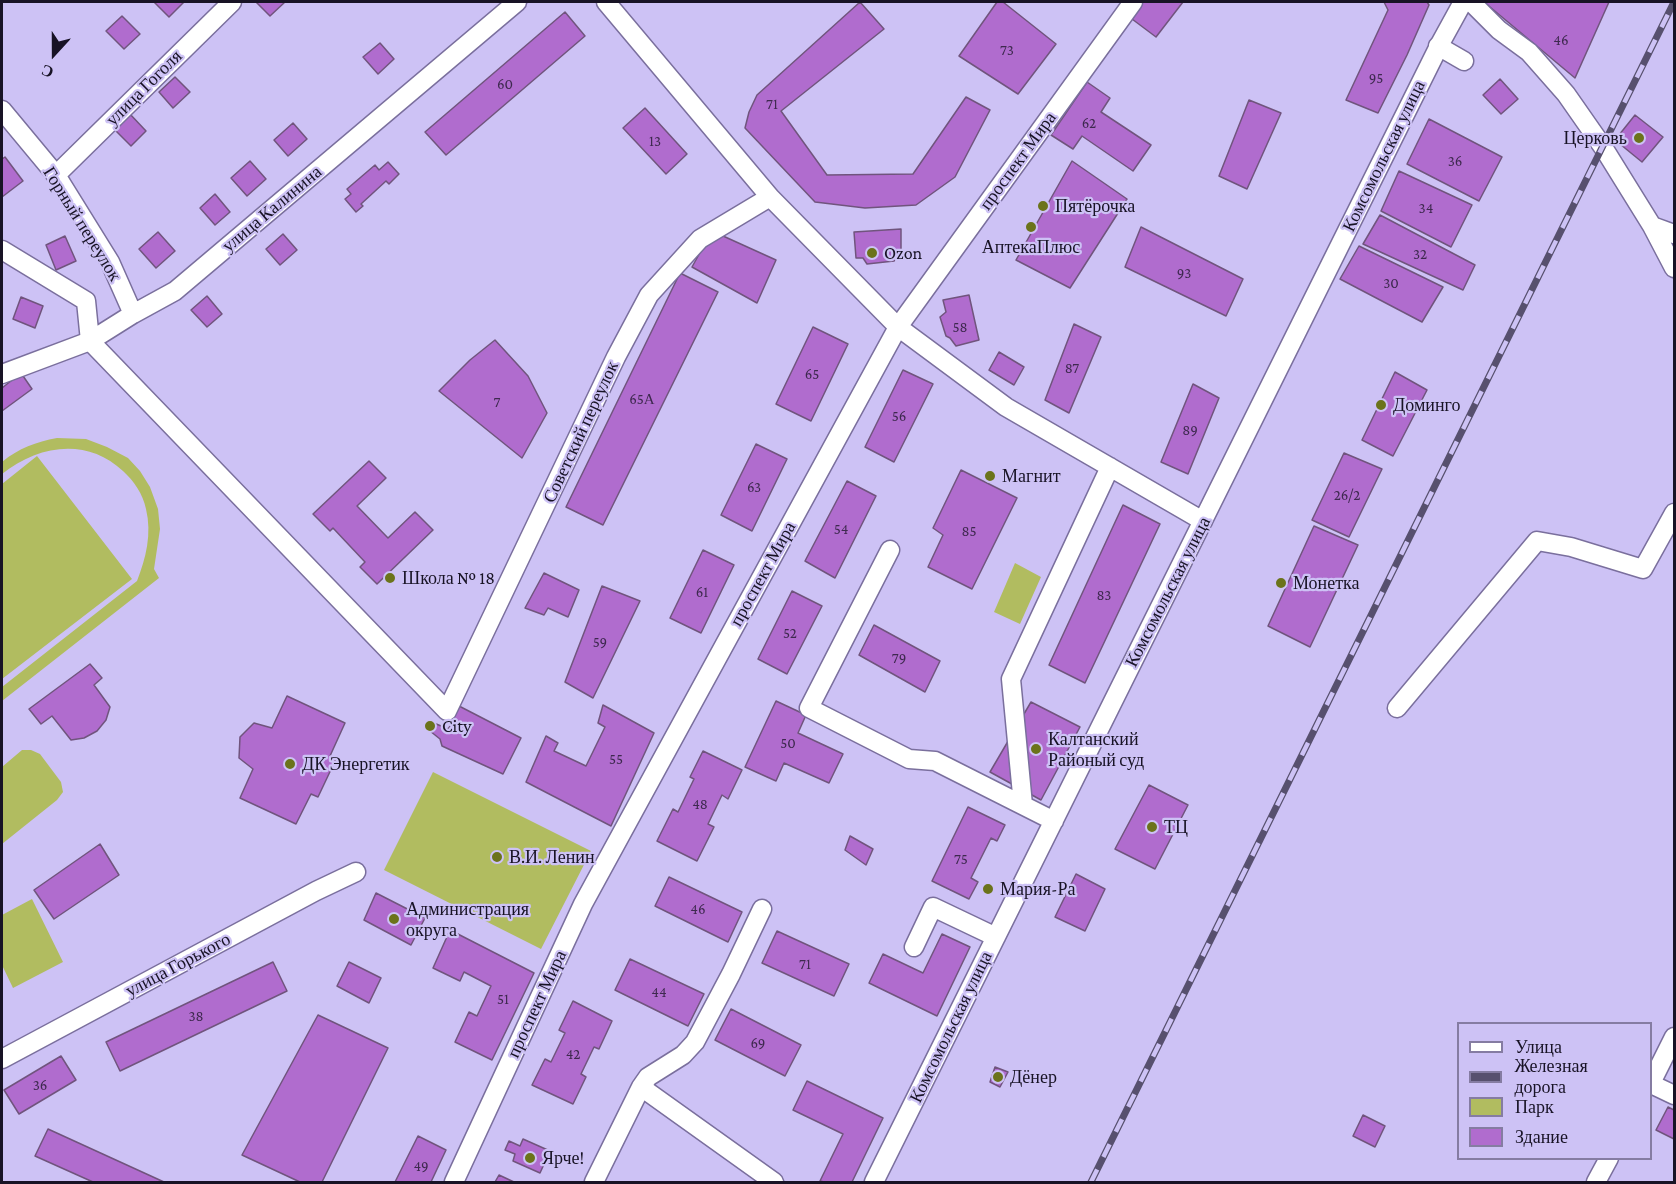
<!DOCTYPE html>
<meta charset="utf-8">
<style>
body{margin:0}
#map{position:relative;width:1676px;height:1184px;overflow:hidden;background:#cdc2f5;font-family:"Crimson Pro",serif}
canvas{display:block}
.frame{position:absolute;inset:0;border:3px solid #181325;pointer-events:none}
.legend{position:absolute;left:1457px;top:1022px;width:195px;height:138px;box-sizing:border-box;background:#cdc2f5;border:2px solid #857ca2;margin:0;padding:8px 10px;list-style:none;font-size:18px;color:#181325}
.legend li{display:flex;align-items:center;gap:12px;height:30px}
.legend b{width:30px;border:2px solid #857ca2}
.north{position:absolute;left:24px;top:24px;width:60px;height:60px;-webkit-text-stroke:4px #cdc2f5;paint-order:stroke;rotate:201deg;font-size:16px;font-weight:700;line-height:24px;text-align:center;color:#181325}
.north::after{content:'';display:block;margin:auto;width:21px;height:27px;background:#181325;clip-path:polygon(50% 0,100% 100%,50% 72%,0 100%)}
</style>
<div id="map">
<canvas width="1676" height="1184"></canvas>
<div class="frame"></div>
<ul class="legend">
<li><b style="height:8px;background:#fff"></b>Улица</li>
<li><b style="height:8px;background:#57506e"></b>Железная дорога</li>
<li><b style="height:16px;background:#b1bc60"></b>Парк</li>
<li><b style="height:16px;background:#b06cce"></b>Здание</li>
</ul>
<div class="north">С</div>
</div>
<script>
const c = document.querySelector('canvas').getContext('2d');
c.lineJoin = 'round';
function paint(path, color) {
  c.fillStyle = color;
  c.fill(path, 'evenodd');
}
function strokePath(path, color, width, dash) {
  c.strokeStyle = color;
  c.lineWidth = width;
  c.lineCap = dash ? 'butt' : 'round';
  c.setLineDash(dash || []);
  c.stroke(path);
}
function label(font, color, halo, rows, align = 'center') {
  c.font = font + ' "Crimson Pro",serif';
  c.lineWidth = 4.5;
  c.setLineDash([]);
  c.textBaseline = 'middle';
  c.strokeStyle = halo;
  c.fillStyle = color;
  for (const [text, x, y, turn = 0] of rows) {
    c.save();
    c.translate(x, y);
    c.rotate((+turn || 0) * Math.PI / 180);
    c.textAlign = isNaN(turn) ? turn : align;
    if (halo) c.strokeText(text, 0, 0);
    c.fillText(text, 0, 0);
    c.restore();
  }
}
paint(new Path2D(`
 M 57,438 L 86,439 L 107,447 L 128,458 L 140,471 L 150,487 L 158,509 L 160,529 L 154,569 L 159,578 L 2,701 L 2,687 L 137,581 C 146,558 152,534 146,509 C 143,494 134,481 123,471 C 87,437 38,445 2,474 L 2,462 C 19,448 36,442 57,438 Z
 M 37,456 L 132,579 L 2,679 L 2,484 Z
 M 1015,563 L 1041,577 L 1020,624 L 994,612 Z
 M 22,750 L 31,750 L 40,754 L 61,782 L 63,792 L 57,800 L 2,844 L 2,767 Z
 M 433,772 L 591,851 L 541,949 L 384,870 Z
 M 32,899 L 63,962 L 13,988 L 2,965 L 2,915 Z`), '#b1bc60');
const building = new Path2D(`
 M 154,2 L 184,2 L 169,17 Z
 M 256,2 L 285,2 L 270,16 Z
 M 860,2 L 884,29 L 781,111 L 827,175 L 913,174 L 966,97 L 990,110 L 955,177 L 916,205 L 865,208 L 815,202 L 745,128 L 749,112 L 757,95 Z
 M 997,2 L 1003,2 L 1056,44 L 1018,94 L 959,56 Z
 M 1139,2 L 1183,2 L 1156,37 L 1128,16 Z
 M 1384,2 L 1427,2 L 1429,5 L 1407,55 L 1378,113 L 1346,100 L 1388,10 Z
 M 1484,2 L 1609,2 L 1575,78 Z
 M 565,12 L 585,36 L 446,155 L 425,132 Z
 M 122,16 L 140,34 L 124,49 L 106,31 Z
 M 380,43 L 394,59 L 378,74 L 363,57 Z
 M 175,77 L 190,92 L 173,108 L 159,92 Z
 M 1500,79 L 1518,99 L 1501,114 L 1483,95 Z
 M 1087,82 L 1110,98 L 1101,112 L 1151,145 L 1133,171 L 1082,136 L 1073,149 L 1051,135 Z
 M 1249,100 L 1281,113 L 1247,189 L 1219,176 Z
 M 645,108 L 687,154 L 666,174 L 623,128 Z
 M 129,113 L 146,131 L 131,146 L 113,128 Z
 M 1635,115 L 1663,137 L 1642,162 L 1615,140 Z
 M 1429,119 L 1502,157 L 1479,201 L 1407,164 Z
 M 293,123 L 307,139 L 288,156 L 274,140 Z
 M 5,157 L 23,181 L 2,197 L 2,159 Z
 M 250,161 L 266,179 L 247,196 L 231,178 Z
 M 1072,161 L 1127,199 L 1070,288 L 1016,260 Z
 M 388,162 L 399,174 L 389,184 L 386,181 L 361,204 L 363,206 L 356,212 L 345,199 L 351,194 L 347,189 L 375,165 L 379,170 Z
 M 1399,171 L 1472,205 L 1451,247 L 1381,211 Z
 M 215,194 L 230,212 L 215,225 L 200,208 Z
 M 1380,215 L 1475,265 L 1463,290 L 1363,244 Z
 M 1141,227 L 1243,279 L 1226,316 L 1125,267 Z
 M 901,229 L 901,253 L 894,261 L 867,264 L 863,258 L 856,258 L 854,232 Z
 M 712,231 L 776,260 L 757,303 L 692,267 Z
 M 158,232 L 175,251 L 156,268 L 139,249 Z
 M 283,234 L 297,250 L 280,265 L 266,249 Z
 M 65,236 L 76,261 L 56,270 L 46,245 Z
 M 1359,246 L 1443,287 L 1422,322 L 1340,279 Z
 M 680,273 L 718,292 L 603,525 L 566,507 Z
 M 969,295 L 979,340 L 956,346 L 950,338 L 946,336 L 940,317 L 946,312 L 943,300 Z
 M 207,296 L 222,314 L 207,327 L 191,310 Z
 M 21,297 L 43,306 L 35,328 L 13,319 Z
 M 1074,324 L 1101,337 L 1069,413 L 1045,400 Z
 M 813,327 L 848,344 L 811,421 L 776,404 Z
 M 495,340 L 528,376 L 547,413 L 522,458 L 439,391 L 470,360 Z
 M 999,352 L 1024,367 L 1014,385 L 989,370 Z
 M 903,370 L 933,384 L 894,462 L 865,447 Z
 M 1395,372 L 1427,390 L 1393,456 L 1362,440 Z
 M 21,373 L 32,389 L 2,411 L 2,388 Z
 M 1193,384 L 1219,398 L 1188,474 L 1161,462 Z
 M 756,444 L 787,459 L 752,531 L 721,515 Z
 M 1344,453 L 1382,469 L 1349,537 L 1312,520 Z
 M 369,461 L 386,478 L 357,506 L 388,538 L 415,512 L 433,530 L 377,584 L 360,567 L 365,562 L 333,528 L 330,531 L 313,514 Z
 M 961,470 L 1017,498 L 972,589 L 928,567 L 943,535 L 933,528 Z
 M 847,481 L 876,496 L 835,578 L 805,561 Z
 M 1123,505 L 1160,524 L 1085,683 L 1049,665 Z
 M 1314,526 L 1358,545 L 1310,647 L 1268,626 Z
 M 703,550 L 734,565 L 701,633 L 670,618 Z
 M 544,573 L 579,590 L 568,617 L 548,608 L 544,615 L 525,608 Z
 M 602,586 L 640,601 L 593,698 L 565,682 Z
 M 792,591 L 822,606 L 787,674 L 758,659 Z
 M 874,625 L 940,661 L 925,692 L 859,655 Z
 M 90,664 L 102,678 L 94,685 L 110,707 L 106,720 L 97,731 L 84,738 L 71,740 L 52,716 L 41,724 L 29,709 Z
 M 287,696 L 345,723 L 330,756 L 336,759 L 318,797 L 311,794 L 296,824 L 240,798 L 253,769 L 239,758 L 240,737 L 254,723 L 272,728 Z
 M 776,701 L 806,715 L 798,733 L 843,754 L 829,783 L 784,763 L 776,781 L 745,767 Z
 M 1031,702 L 1080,727 L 1041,800 L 990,772 Z
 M 603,705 L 654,733 L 611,826 L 526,782 L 546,736 L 558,743 L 554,751 L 586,766 L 605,727 L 598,723 Z
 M 459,706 L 521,738 L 503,774 L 442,746 L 440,739 L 430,731 L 434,723 L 448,729 L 451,725 Z
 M 703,751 L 742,770 L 728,799 L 722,795 L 708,824 L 714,827 L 697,861 L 657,841 L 673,809 L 678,812 L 694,779 L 690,777 Z
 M 1149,785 L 1188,805 L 1155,869 L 1115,849 Z
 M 968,807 L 1005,825 L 997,841 L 991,838 L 971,878 L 978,882 L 969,899 L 932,881 Z
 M 850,836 L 873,849 L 866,865 L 845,850 Z
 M 100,844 L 119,875 L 54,919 L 34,890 Z
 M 1076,874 L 1105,889 L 1085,931 L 1055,917 Z
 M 669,877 L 742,912 L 728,942 L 655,906 Z
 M 376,893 L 425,918 L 411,945 L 364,920 Z
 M 450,930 L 534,973 L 492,1060 L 455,1042 L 469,1012 L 477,1016 L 491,986 L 464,972 L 460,981 L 433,968 Z
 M 777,931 L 849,964 L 834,996 L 762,963 Z
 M 942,934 L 970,947 L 937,1016 L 869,983 L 883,954 L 923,973 Z
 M 630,959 L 704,994 L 688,1026 L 615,990 Z
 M 273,962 L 287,991 L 120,1071 L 106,1042 Z
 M 349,962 L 381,978 L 369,1003 L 337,986 Z
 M 573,1001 L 612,1021 L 599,1049 L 594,1047 L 581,1074 L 586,1077 L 573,1104 L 532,1085 L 545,1059 L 551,1062 L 565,1033 L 559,1030 Z
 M 731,1009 L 801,1045 L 785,1076 L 715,1040 Z
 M 318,1015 L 388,1048 L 322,1182 L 300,1182 L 242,1155 Z
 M 61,1056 L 76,1080 L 19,1114 L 4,1090 Z
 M 995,1067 L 1008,1072 L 1000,1087 L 990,1082 Z
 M 807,1081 L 883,1118 L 852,1182 L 824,1182 L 820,1181 L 843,1134 L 793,1110 Z
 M 1668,1107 L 1674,1110 L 1674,1139 L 1656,1130 Z
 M 1363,1115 L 1385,1126 L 1375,1147 L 1353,1136 Z
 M 48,1129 L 164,1182 L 93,1182 L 35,1156 Z
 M 418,1136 L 446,1150 L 431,1182 L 395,1182 Z
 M 523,1139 L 550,1151 L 540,1173 L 513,1161 L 515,1154 L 505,1150 L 509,1141 L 520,1146 Z
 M 499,1175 L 514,1182 L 495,1182 Z`);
paint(building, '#b06cce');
strokePath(building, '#70547d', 1.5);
const minor = new Path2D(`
 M 606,2 L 770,197 L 898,327 L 1006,407 L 1203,521
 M 1471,2 L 1499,30 L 1529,52 L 1566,94 L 1603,147 L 1652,226 L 1674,234
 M 1438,46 L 1464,61
 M 2,110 L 56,175 L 110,262 L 133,314
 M 56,175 L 232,2
 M 1652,226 L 1674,268
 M 2,250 L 86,301 L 90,341 L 447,711 L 616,357 L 649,295 L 700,239 L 770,197
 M 2,374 L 90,341 L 133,314 L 175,291 L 517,2
 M 890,550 L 809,708 L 909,759 L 935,761 L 1054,821
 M 1397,708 L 1537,541 L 1571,547 L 1643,569 L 1674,513
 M 1023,805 L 1011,679 L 1110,467
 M 914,947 L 933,907 L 996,937
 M 2,1059 L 316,891 L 356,872
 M 1651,1084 L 1674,1095
 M 1650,1085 L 1674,1037
 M 641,1087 L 774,1182
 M 454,1182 L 583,904 L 898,327 L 1133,2
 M 594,1182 L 641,1087 L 648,1077 L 683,1055 L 695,1042 L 731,974 L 762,909
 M 874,1182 L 1441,42 L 1463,2
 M 1596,1182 L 1609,1158`);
strokePath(minor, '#7a6f9d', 21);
strokePath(minor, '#fff', 18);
const rail = new Path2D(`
 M 1091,1182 L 1674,2`);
strokePath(rail, '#57506e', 7);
strokePath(rail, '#cdc2f5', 4.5, [14]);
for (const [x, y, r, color] of [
 [1639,138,6,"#6b731b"],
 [1043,206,6,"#6b731b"],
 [1031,227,6,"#6b731b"],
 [872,253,6,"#6b731b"],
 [1381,405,6,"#6b731b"],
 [990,476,6,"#6b731b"],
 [390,578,6,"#6b731b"],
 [1281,583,6,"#6b731b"],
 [430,726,6,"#6b731b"],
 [1036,749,6,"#6b731b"],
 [290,764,6,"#6b731b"],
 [1152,827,6,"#6b731b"],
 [497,857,6,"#6b731b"],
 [988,889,6,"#6b731b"],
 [394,919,6,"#6b731b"],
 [998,1077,6,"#6b731b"],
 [530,1158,6,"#6b731b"]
]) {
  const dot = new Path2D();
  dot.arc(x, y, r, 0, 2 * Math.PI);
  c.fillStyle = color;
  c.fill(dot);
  strokePath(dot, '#cdc2f5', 2);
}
label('15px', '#3e294f', null, [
 ["46",1561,40],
 ["73",1007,50],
 ["95",1376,78],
 ["60",505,84],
 ["71",772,104],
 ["62",1089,123],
 ["13",655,141],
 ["36",1455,161],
 ["34",1426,208],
 ["32",1420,254],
 ["93",1184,273],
 ["30",1391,283],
 ["58",960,327],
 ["87",1072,368],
 ["65",812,374],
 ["65А",642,399],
 ["7",497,402],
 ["56",899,416],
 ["89",1190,430],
 ["63",754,487],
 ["26/2",1347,495],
 ["54",841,529],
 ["85",969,531],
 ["61",702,592],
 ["83",1104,595],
 ["52",790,633],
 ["59",600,642],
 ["79",899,658],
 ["50",788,743],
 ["55",616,759],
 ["48",700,804],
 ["75",961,859],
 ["46",698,909],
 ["71",805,964],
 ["44",659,992],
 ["51",503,999],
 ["38",196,1016],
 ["69",758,1043],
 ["42",573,1054],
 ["36",40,1085],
 ["49",421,1166]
]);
label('18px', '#181325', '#cdc2f5', [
 ["улица Гоголя",144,88,-45],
 ["Комсомольская улица",1384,156,-64],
 ["проспект Мира",1018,161,-54],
 ["улица Калинина",272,209,-40],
 ["Горный переулок",82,224,58],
 ["Советский переулок",581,432,-65],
 ["проспект Мира",763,574,-61],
 ["Комсомольская улица",1168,592,-63],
 ["улица Горького",178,965,-28],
 ["проспект Мира",537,1004,-65],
 ["Комсомольская улица",951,1027,-64]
]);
label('18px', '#181325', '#cdc2f5', [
 ["Церковь",1627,138,"right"],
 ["Пятёрочка",1055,206],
 ["АптекаПлюс",1031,247,"center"],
 ["Ozon",884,253],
 ["Доминго",1393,405],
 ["Магнит",1002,476],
 ["Школа № 18",402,578],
 ["Монетка",1293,583],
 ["City",442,726],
 ["Калтанский",1048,739],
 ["Районый суд",1048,760],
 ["ДК Энергетик",302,764],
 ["ТЦ",1164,827],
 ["В.И. Ленин",509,857],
 ["Мария-Ра",1000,889],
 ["Администрация",406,909],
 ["округа",406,930],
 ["Дёнер",1010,1077],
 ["Ярче!",542,1158]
], 'left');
</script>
